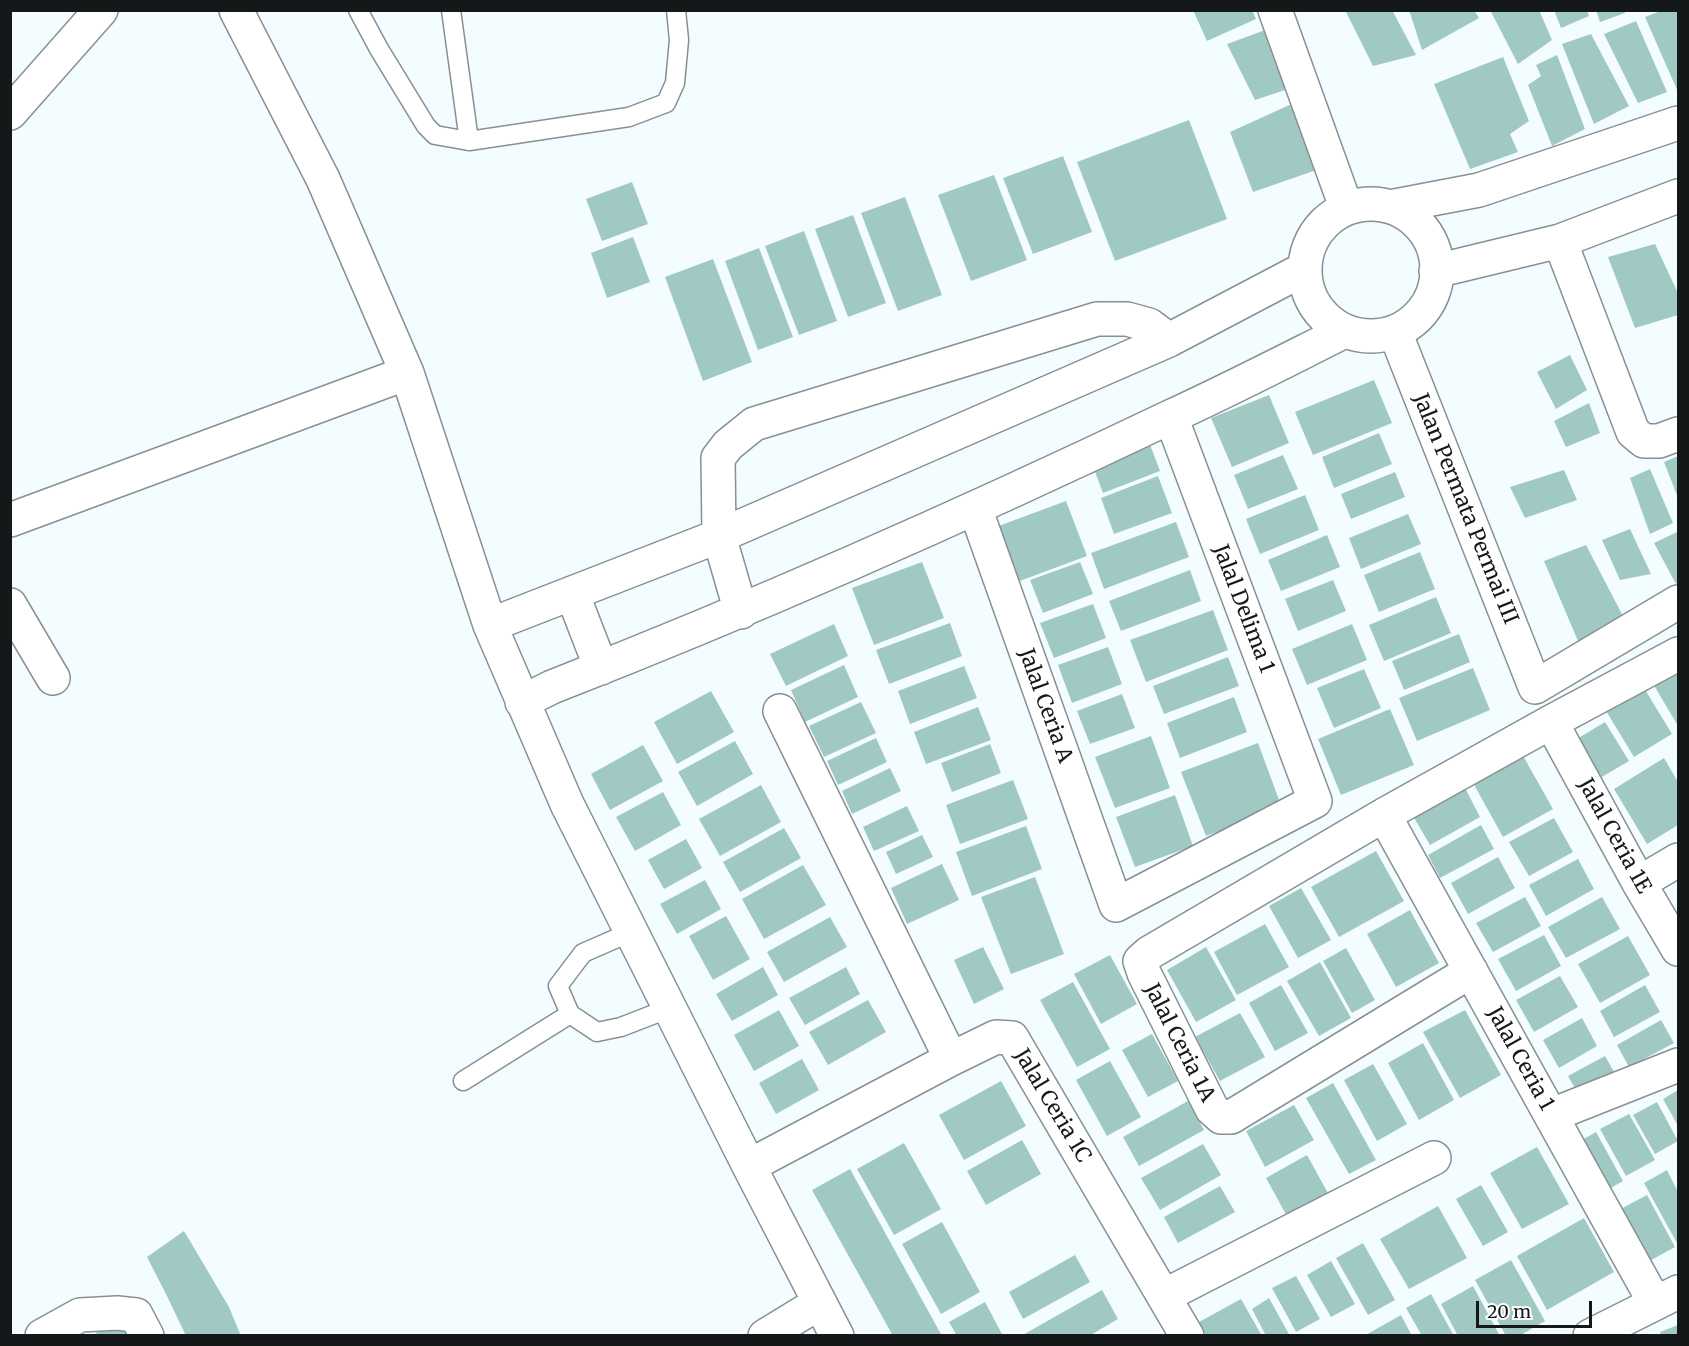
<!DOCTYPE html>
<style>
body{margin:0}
#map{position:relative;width:1689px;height:1346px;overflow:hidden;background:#f3fdff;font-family:Merriweather,serif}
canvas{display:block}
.frame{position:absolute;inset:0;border:12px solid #151819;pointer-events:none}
.scale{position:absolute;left:1476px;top:1301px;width:116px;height:27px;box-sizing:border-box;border:3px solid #151819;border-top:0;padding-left:8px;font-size:18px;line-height:21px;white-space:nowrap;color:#151819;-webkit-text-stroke:4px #fff;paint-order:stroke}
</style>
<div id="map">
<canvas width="1689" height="1346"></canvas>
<div class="frame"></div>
<div class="scale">20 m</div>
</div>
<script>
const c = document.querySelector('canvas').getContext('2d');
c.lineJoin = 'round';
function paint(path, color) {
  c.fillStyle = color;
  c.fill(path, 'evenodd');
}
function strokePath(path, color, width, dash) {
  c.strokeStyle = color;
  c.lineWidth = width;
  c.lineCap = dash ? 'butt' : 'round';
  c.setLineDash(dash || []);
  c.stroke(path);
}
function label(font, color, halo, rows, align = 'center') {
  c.font = font + ' Merriweather,serif';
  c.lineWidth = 5;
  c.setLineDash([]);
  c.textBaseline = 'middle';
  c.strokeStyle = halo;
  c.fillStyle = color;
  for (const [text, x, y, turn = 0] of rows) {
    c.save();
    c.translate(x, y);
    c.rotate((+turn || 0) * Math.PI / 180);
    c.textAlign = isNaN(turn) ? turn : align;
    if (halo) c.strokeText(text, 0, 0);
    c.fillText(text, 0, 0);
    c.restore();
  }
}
paint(new Path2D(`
 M 1193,10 L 1252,10 L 1256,19 L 1207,41 Z
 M 1345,10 L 1392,10 L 1416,55 L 1373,66 Z
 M 1409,10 L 1474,10 L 1479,18 L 1422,50 Z
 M 1490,10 L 1539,10 L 1552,40 L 1518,64 Z
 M 1554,10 L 1587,10 L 1589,16 L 1561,28 Z
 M 1596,10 L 1624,10 L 1625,13 L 1600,22 Z
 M 1663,10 L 1678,10 L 1678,92 L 1645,17 Z
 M 1636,21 L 1667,92 L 1638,103 L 1604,34 Z
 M 1268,29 L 1294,87 L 1255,100 L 1227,44 Z
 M 1591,34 L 1629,106 L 1594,124 L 1562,44 Z
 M 1557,55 L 1585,129 L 1552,146 L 1528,85 L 1541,76 L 1536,65 Z
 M 1503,57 L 1529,121 L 1510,134 L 1518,152 L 1470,169 L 1434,84 Z
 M 1296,102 L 1328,166 L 1253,192 L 1230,132 Z
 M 1189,120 L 1227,219 L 1115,261 L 1077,162 Z
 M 1063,156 L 1092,232 L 1033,254 L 1003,178 Z
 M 994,175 L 1027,260 L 971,281 L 938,195 Z
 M 632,182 L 648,224 L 602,241 L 586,199 Z
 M 905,197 L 942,295 L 898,311 L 861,213 Z
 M 853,215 L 886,303 L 848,317 L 815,229 Z
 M 804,231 L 837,321 L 799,335 L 765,246 Z
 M 633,237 L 650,282 L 607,298 L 591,253 Z
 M 1655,244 L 1678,293 L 1678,315 L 1635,328 L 1608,257 Z
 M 759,248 L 793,337 L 758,350 L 725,261 Z
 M 713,259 L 752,362 L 703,381 L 665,277 Z
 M 1570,355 L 1587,390 L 1556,409 L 1537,372 Z
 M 1374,380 L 1392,423 L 1313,455 L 1295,412 Z
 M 1269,395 L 1289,443 L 1232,467 L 1211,418 Z
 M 1589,403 L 1600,433 L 1566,447 L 1554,421 Z
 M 1379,433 L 1392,464 L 1334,488 L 1322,457 Z
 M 1146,434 L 1160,471 L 1103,493 L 1089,456 Z
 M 1283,455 L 1298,489 L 1248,509 L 1234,475 Z
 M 1678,456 L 1678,498 L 1664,462 Z
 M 1650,469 L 1673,523 L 1650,534 L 1630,478 Z
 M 1564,470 L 1577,500 L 1525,518 L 1510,487 Z
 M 1395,472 L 1405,497 L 1351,519 L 1341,494 Z
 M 1158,476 L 1172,513 L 1114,534 L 1101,498 Z
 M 1305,495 L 1319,530 L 1260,554 L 1246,519 Z
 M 1066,501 L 1087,556 L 1017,582 L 996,527 Z
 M 1408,514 L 1421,544 L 1361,569 L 1349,538 Z
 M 1176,522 L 1189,557 L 1104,589 L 1091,553 Z
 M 1630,529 L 1651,574 L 1620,580 L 1602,540 Z
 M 1677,532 L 1678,582 L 1676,584 L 1654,543 Z
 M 1327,535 L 1340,567 L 1281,591 L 1268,560 Z
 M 1586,545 L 1625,620 L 1578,641 L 1544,561 Z
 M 1420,552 L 1435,589 L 1379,612 L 1364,575 Z
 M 922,562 L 944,618 L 874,645 L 852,588 Z
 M 1080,562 L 1093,594 L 1043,613 L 1030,580 Z
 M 1190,570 L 1201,601 L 1121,631 L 1109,601 Z
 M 1333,580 L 1346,611 L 1298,631 L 1285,599 Z
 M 1436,597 L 1451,633 L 1384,661 L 1369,625 Z
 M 1093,604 L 1106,638 L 1054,658 L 1040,623 Z
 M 1213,610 L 1228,650 L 1146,682 L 1130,640 Z
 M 950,623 L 962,656 L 889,684 L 876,650 Z
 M 834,624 L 848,656 L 786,686 L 770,654 Z
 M 1352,624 L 1367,660 L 1307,685 L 1292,649 Z
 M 1459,634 L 1470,662 L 1404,690 L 1392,661 Z
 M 1108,647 L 1122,684 L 1072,703 L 1058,665 Z
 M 1228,657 L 1239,686 L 1164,714 L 1153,686 Z
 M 1678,659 L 1678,726 L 1649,677 Z
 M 844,665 L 858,697 L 805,722 L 791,690 Z
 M 964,666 L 977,698 L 910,724 L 898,691 Z
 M 1473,668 L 1490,710 L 1417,741 L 1399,698 Z
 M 1364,669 L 1381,708 L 1334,728 L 1317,688 Z
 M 1641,683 L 1672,734 L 1634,757 L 1603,706 Z
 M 711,691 L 734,732 L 677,764 L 654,722 Z
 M 1122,694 L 1135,728 L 1090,744 L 1077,711 Z
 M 1234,697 L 1247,732 L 1180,758 L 1167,723 Z
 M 861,702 L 876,733 L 824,757 L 809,726 Z
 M 978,707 L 991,740 L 926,764 L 914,732 Z
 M 1390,709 L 1414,765 L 1341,795 L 1318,739 Z
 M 1605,722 L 1629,761 L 1595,781 L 1572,742 Z
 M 1151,736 L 1170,788 L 1115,808 L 1095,757 Z
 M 876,738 L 887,762 L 838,785 L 827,761 Z
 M 735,741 L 753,774 L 697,806 L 678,772 Z
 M 1258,743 L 1282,808 L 1206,836 L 1181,772 Z
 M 990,744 L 1001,773 L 952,792 L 941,763 Z
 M 643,745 L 663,781 L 610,810 L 591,774 Z
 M 1522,754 L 1553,809 L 1503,837 L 1472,781 Z
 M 1664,758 L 1678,782 L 1678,825 L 1647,844 L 1614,789 Z
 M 890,768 L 901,791 L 852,814 L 842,791 Z
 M 1013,780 L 1028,819 L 960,844 L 946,805 Z
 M 1462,782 L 1480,817 L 1430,845 L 1410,811 Z
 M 761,785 L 781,822 L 720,856 L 699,819 Z
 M 663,792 L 681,825 L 635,851 L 616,817 Z
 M 1175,795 L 1193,846 L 1135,867 L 1116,817 Z
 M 907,806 L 919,831 L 874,851 L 863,827 Z
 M 1554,818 L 1573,852 L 1529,876 L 1509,842 Z
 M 1481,825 L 1494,849 L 1440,878 L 1428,855 Z
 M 1026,826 L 1042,869 L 972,896 L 956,852 Z
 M 784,828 L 801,858 L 740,892 L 723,862 Z
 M 922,835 L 933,857 L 896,874 L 886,852 Z
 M 686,839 L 702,868 L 664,889 L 648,860 Z
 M 1376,851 L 1404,901 L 1339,937 L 1311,887 Z
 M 1498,857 L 1515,888 L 1468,914 L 1451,883 Z
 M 1578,859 L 1594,889 L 1546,916 L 1529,885 Z
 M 942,864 L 959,900 L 907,924 L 891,888 Z
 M 803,865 L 826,905 L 764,939 L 742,899 Z
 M 1035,877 L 1064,954 L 1011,974 L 981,897 Z
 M 705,880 L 721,909 L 677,934 L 660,904 Z
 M 1301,888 L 1331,940 L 1298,958 L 1269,906 Z
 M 1525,897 L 1541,926 L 1493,952 L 1476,923 Z
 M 1602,897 L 1620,929 L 1566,958 L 1548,927 Z
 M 1410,910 L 1439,963 L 1396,987 L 1367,934 Z
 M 726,916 L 750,959 L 713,980 L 689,936 Z
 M 830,917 L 847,947 L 784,982 L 767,952 Z
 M 1265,924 L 1289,967 L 1237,995 L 1214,952 Z
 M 1544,935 L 1561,966 L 1516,991 L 1498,959 Z
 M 1628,936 L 1650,975 L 1600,1003 L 1578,964 Z
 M 983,947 L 1004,989 L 974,1004 L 954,960 Z
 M 1206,947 L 1236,1000 L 1196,1022 L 1167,970 Z
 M 1346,948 L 1375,1000 L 1352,1013 L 1323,961 Z
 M 1110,955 L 1137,1004 L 1101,1024 L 1074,974 Z
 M 1320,962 L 1351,1018 L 1319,1036 L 1287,981 Z
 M 763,967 L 778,995 L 732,1021 L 716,994 Z
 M 846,967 L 860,994 L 805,1025 L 789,998 Z
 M 1560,976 L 1578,1007 L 1534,1032 L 1516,1000 Z
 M 1073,982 L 1110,1049 L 1077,1067 L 1040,1000 Z
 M 1281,985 L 1308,1033 L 1275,1051 L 1249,1003 Z
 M 1645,985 L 1660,1012 L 1614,1037 L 1600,1011 Z
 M 868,1000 L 886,1032 L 828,1065 L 809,1032 Z
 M 779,1010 L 799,1046 L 754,1071 L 734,1035 Z
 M 1465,1010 L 1501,1075 L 1460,1098 L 1423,1032 Z
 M 1240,1013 L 1265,1057 L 1220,1081 L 1195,1037 Z
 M 1582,1018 L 1597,1046 L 1559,1068 L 1543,1040 Z
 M 1661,1020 L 1674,1043 L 1629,1067 L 1617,1045 Z
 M 1152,1034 L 1178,1081 L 1148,1097 L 1122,1050 Z
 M 1423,1043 L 1454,1100 L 1419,1120 L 1388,1063 Z
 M 1605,1056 L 1618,1079 L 1581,1099 L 1568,1076 Z
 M 802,1059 L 819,1090 L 776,1114 L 759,1083 Z
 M 1110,1061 L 1141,1117 L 1107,1136 L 1076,1080 Z
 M 1373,1064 L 1407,1124 L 1377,1141 L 1344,1080 Z
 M 1001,1081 L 1026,1126 L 964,1160 L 939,1115 Z
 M 1333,1083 L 1376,1160 L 1349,1174 L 1306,1098 Z
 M 1678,1090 L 1678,1126 L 1663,1099 Z
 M 1188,1101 L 1204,1130 L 1139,1166 L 1123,1137 Z
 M 1657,1102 L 1678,1141 L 1655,1154 L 1633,1115 Z
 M 1294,1105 L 1314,1140 L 1265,1167 L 1246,1131 Z
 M 1629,1114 L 1655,1160 L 1626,1176 L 1600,1129 Z
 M 1596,1132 L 1623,1181 L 1600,1194 L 1573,1145 Z
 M 1022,1140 L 1041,1174 L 986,1205 L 967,1171 Z
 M 904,1143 L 941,1209 L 894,1235 L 857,1169 Z
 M 1203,1144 L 1221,1175 L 1160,1210 L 1141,1178 Z
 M 1537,1147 L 1569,1204 L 1522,1229 L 1490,1173 Z
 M 1307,1155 L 1329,1195 L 1288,1218 L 1266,1178 Z
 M 850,1169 L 942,1336 L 893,1336 L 812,1190 Z
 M 1667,1170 L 1678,1192 L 1678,1245 L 1644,1183 Z
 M 1481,1185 L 1508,1232 L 1483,1246 L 1456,1199 Z
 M 1220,1186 L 1235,1212 L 1178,1243 L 1164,1217 Z
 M 1647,1195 L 1675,1247 L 1644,1264 L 1613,1213 Z
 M 1438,1206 L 1467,1258 L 1409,1289 L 1380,1239 Z
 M 1584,1218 L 1614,1272 L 1547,1310 L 1517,1256 Z
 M 942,1222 L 980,1292 L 941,1314 L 902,1244 Z
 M 184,1231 L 229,1307 L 241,1336 L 186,1336 L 166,1294 L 147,1257 Z
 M 1363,1243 L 1395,1300 L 1368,1315 L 1336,1258 Z
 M 1075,1255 L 1090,1282 L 1023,1319 L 1009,1292 Z
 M 1511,1260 L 1545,1321 L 1519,1336 L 1506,1336 L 1475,1280 Z
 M 1331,1261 L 1355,1304 L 1331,1317 L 1307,1275 Z
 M 1296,1276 L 1320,1319 L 1296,1332 L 1272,1288 Z
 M 1473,1286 L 1500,1336 L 1458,1336 L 1441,1304 Z
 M 1102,1290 L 1118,1319 L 1089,1336 L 1021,1336 Z
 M 1431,1294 L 1454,1336 L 1422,1336 L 1406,1308 Z
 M 1269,1298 L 1290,1336 L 1266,1336 L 1252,1309 Z
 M 1241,1299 L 1262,1336 L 1206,1336 L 1199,1322 Z
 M 985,1302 L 1003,1336 L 957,1336 L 949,1322 Z
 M 1401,1315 L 1412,1336 L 1364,1336 Z
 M 135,1319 L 138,1336 L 97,1336 L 95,1326 Z
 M 1678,1325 L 1678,1336 L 1661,1336 L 1660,1332 Z`), '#a1c9c3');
const lane = new Path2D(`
 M 358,10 L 379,49 L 426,126 L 435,135 L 469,141 L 629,117 L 666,103 L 675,83 L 679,40 L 676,10
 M 451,10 L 469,141
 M 631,932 L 583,953 L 558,986 L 570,1014 L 597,1032 L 621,1027 L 670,1008
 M 463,1081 L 570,1014`);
const street = new Path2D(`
 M 236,10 L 323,179 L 407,373 L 490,625 L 567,804 L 749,1166 L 837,1336
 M 1275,10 L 1346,207
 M1305 270a66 66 0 1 1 132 0a66 66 0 1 1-132 0Z
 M 1395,206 L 1479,190 L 1678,123
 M 1560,241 L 1633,432 L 1644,441 L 1659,441 L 1678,434
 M 1436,271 L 1560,241 L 1678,196
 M 1395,332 L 1535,687 L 1678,602
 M 975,508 L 1116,905 L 1315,801 L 1171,417
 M 10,520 L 407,373
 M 572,593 L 601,668
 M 10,605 L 53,678
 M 741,612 L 719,536 L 718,458 L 728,445 L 754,424 L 1097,319 L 1127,319 L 1149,325 L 1169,340
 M 490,625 L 719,536 L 1169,340 L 1304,269
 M 522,702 L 552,687 C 762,605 967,514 1170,417 C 1229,390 1287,360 1345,331
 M 780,711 L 951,1059
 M 1551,722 L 1639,883 L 1678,949
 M 1384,815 L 1655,1303
 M 1639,883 L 1678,860
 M 1471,971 L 1231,1117 L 1221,1117 L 1212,1109 L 1144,973 L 1140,961 L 1149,953 L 1384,815 L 1551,722 L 1678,654
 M 1552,1115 L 1678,1065
 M 749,1166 L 951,1059 L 996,1037 L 1012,1038 L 1187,1336
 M 1164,1296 L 1434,1158
 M 42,1336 L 80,1315 L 117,1313 L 136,1315 L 147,1336
 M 765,1336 L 819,1303
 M 1590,1336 L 1678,1292`);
const secondary = new Path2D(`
 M 10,113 L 101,10`);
strokePath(lane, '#889092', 21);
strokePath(street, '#889092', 36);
strokePath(secondary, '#889092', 36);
strokePath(lane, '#fff', 18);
strokePath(street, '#fff', 33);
strokePath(secondary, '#fff', 33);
label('21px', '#151819', '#fff', [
 ["Jalan Permata Permai III",1465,509,68],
 ["Jalal Delima 1",1243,609,69],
 ["Jalal Ceria A",1045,706,70],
 ["Jalal Ceria 1E",1614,836,61],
 ["Jalal Ceria 1A",1179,1043,63],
 ["Jalal Ceria 1",1520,1059,61],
 ["Jalal Ceria 1C",1052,1106,59]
]);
</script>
